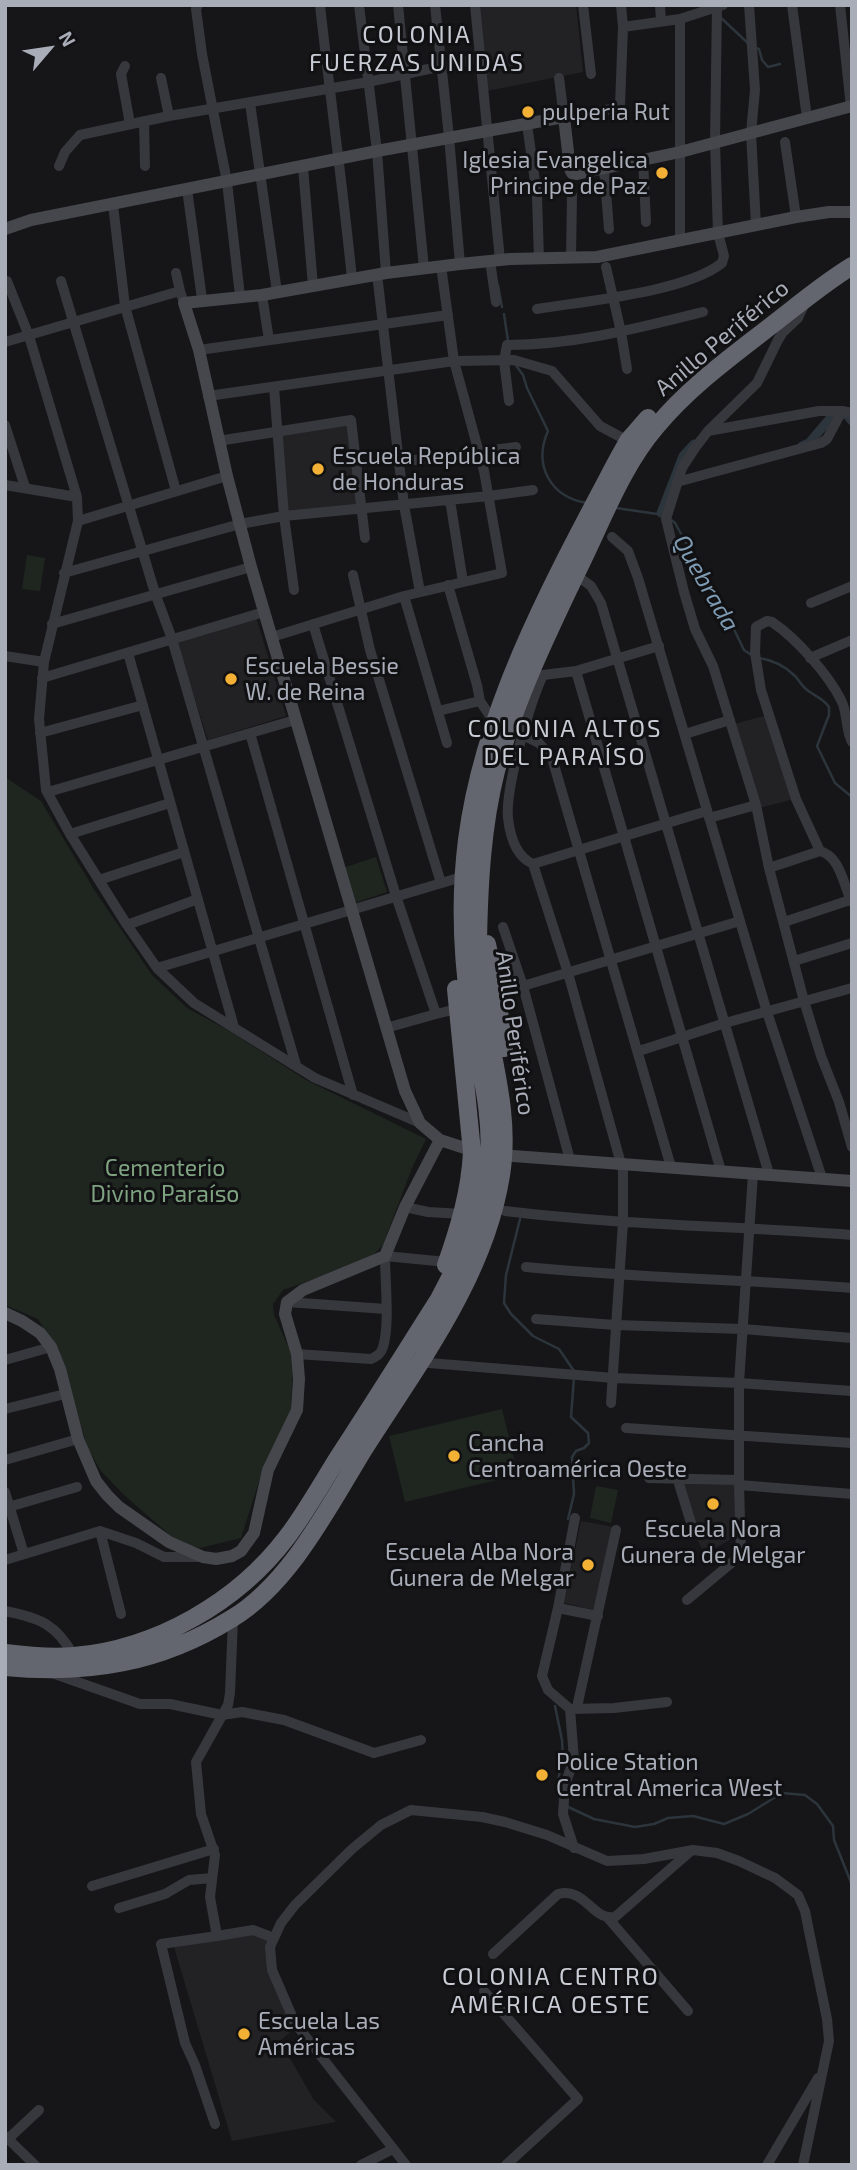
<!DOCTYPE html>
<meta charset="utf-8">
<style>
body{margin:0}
#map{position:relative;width:857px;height:2170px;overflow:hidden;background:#161618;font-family:"Exo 2",sans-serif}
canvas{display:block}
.frame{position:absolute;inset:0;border:7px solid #a8adb8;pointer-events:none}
.north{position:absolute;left:14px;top:14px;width:70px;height:70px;-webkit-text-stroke:5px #111113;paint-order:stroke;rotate:61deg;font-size:19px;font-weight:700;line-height:28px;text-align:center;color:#a8adb8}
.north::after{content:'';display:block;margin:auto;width:24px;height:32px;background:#a8adb8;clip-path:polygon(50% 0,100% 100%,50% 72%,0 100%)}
</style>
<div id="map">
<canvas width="857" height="2170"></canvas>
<div class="frame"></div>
<div class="north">N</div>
</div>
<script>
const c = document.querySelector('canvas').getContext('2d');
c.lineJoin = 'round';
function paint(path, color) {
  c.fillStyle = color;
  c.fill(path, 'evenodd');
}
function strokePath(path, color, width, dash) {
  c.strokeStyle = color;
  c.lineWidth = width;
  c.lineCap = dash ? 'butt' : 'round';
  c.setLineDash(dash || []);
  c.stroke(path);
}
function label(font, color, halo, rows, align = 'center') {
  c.font = font + ' "Exo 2",sans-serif';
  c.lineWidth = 6;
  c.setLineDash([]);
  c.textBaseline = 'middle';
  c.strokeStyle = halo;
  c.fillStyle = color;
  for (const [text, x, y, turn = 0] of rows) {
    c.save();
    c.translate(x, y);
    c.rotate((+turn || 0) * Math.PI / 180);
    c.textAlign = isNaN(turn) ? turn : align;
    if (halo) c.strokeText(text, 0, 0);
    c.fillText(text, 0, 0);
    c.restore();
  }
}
paint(new Path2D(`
 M 479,5 L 576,5 L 583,72 L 487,91 Z
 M 347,423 L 358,506 L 287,511 L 281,433 Z
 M 256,617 L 286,716 L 208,740 L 176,641 Z
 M 768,715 L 794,799 L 759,808 L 734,724 Z
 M 681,1481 L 736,1483 L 738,1535 L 705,1554 L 694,1534 Z
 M 581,1521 L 614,1527 L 595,1610 L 564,1603 Z
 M 252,1932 L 269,1938 L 266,1947 L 295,2028 L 280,2041 L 314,2100 L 336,2122 L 232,2141 L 174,1947 Z`), '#222225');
paint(new Path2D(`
 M 27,555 L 45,558 L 40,591 L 22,589 Z
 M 5,777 L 41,801 L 95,891 L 152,975 L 187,1008 L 231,1032 L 306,1080 L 426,1139 L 412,1168 L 383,1245 L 374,1254 L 340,1270 L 283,1290 L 273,1304 L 274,1315 L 293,1357 L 291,1410 L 264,1466 L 241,1538 L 200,1548 L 180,1544 L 123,1494 L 101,1471 L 88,1449 L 58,1351 L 38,1319 L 5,1305 Z
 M 376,857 L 387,892 L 354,903 L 343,868 Z
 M 502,1409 L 518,1475 L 405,1502 L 389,1436 Z
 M 596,1486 L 618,1490 L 611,1523 L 590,1518 Z`), '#1e261f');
strokePath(new Path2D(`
 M 719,16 L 750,45
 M 756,48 L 759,49 L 762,60 L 768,67 L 780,64
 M 498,285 L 502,307
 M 504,314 L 508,341
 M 515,364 L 523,375 L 527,388 L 548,431 C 533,465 550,497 587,503
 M 616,508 L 664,515
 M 669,518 L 675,523 L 704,575 L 717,608 L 731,623 L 744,650 L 753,656
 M 759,658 C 773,660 785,666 795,676 C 799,680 802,686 806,689 C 814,696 823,698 829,707 L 829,715 L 817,746 L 835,783 L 852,797
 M 520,1219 L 506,1275 L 504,1303 L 511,1314 L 533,1336 L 559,1349 L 574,1371
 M 568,1519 L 574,1494 L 572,1457 L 576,1451 L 584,1448 L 589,1443 L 588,1433 L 571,1417 L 574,1378
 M 555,1706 L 562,1740 L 563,1758 L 557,1784 L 560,1799
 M 566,1806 L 594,1819 L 635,1827 L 654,1824 L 668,1818 L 693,1816 L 724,1824 L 748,1814 L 782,1793 L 805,1795 L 817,1804 L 833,1826 L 834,1840 L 852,1885`), '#2c353c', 2.5);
strokePath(new Path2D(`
 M 802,446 L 809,443 L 832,416 L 846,414 L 852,421
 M 661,513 L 683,456 L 694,444`), '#2c353c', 9);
strokePath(new Path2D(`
 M 198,5 L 196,9 L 202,54 L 227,182 L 240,296
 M 320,5 C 330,97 343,187 352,279
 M 359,5 L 377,151 L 386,273
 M 398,5 L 424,268
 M 435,5 L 449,137 L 460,264
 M 475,5 L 500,260
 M 583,5 L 591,74
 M 660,5 L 661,21
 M 749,5 L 755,90 L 751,133 L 756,225
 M 792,5 L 807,118
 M 840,5 L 851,107
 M 623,27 L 680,19 L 723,5
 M 125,66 L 121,74 L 130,124
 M 161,78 L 169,116
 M 559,78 L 564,117 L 617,108 L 620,105 L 623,27 L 621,5
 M 250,103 L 277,292
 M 144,121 L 145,166
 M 527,124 L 537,196 L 539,259
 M 785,142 L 796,217
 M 643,160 L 646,222
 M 59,166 L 65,152 L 80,135 L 169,116 L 368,82 L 480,58
 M 303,167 L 313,286
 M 604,168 L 609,229
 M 187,189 L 202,299
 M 113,205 L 125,306 L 176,491
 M 680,240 L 680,19
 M 571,258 L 572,195
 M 490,261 L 496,302
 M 606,267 L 621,332 L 627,369
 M 176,273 L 180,291
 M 377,274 L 404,505 L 420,592
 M 7,281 L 29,336 L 77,497 L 78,521 L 44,662 L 39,719 L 46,790 L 70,834 L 127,925 L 157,968 L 194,1003 L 315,1078 L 420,1123
 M 61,281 L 155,593 L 172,639 L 296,1065
 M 262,295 L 269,340
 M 804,305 L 798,318 L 783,332 L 778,340 L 757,383 L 708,431 L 695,448 L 682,468 L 666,519 L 684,592 L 695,629 L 713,666 L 756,805 L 769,868 L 804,1001 L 821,1056 L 839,1102 L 852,1147
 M 537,309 C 585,301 686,292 722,263 L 724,256 L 718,233 L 715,143 L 717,5
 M 5,342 L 180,291 L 184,303
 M 199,350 L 448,315
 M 274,387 L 284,516 L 294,590
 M 208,396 L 454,361 L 514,360 L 552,371 L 600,426 L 628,441
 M 509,401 L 504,361 L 507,345 C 574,345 639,328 703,312
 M 5,425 L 25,487
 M 708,431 L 819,411 L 842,411
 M 218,441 L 351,420 L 365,538
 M 399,462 L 516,447
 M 677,482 L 821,443 L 827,439 L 842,411 L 852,413
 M 5,485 L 77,497
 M 450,500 L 463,582
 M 78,521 L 227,476
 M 612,537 L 628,551 L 638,578 L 767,1012 L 822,1178
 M 64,573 L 240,524 L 284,516 L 489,496 L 533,490
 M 353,575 L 370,650 L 441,883
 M 576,575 L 591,586 L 601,603 L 769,1174
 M 448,585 L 477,685 L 480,701 L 494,722
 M 404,596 L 447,743
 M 811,603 L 852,586
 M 52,624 L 251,567
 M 313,624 L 396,896 L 436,1014 L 457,1009
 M 272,637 L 404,596 L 502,573 L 484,471 L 454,361 L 441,266
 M 128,653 L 234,1027
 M 5,656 L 44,662
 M 810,658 L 852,640
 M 576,671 L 721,1171
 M 42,678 L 264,612
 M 438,711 L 480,701
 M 40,733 L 143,705
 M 250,733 L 353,1095
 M 685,734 L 730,720
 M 523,735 L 539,743 L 552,758 L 671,1167
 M 48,792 L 295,720
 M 709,818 L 756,805
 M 70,834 L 170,803
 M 820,851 C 841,857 843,885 852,902
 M 533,864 L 707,811
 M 769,868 L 820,851 L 796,799 L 761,690 L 755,653 L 756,627 L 767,621 L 772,622 C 796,638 828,674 841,700 C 848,713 845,728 852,742
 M 99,880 L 184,852
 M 784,922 L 850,900
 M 127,925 L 198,899
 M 503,927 L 523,986 L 570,1160
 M 794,961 L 852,943
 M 157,968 L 455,879
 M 495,982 L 519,975
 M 523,986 L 740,921
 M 386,1028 L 436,1014
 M 639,1051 L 725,1023 L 852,988
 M 753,1174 L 739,1383 L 739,1485 L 852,1494
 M 405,1207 L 428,1212 L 462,1214
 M 505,1211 C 620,1225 736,1226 852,1235
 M 526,1267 C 634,1278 743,1279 852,1288
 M 287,1302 L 386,1309
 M 536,1319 L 615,1325 L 743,1329 L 852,1338
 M 297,1354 L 371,1359 C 377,1356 381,1354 383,1347 C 390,1325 385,1281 385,1256 L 447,1262
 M 5,1360 L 51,1347
 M 429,1363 L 614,1378 L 739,1383 L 852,1391
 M 611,1403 L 623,1222 L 623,1171 L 568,973 L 533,864 C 515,856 510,836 508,818 C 505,789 530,702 543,675 L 576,671 L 659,646
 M 5,1409 L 65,1394
 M 626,1428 L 852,1443
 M 5,1460 L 78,1439
 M 677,1477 L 691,1523
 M 649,1478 L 738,1480
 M 5,1492 L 24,1554
 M 5,1508 L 77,1487
 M 100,1531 L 121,1614
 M 5,1560 L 100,1531 L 136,1543 L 164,1557 L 199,1557
 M 687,1600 L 741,1555 L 739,1485
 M 558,1608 L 598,1616
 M 5,1611 C 40,1618 56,1624 74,1656
 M 233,1619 L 230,1693 L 228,1705 L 196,1762 L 201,1814 L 215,1855 L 210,1897 L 217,1936 L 253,1930 L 274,1938
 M 52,1673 L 140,1704 L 170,1704 L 222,1715 L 242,1712 L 284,1720 L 374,1753 L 421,1740
 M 577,1707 L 616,1530
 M 571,1709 L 614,1708 L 667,1702
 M 574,1848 L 563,1814 L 565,1785 L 574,1759 L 570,1709 L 548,1690 L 542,1676 L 558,1608 L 575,1518
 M 92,1886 L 214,1849
 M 119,1908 L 165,1894 L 189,1880 L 212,1878
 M 608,1918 L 688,2011
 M 493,1954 L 558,1894 C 586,1887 592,1921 615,1917 L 692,1850
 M 484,1991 L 578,2099 L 506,2165
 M 215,2124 L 195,2065 L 185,2043 L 161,1944 L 217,1936
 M 5,2136 L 35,2165
 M 8,2139 L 39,2110
 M 361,2165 L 393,2149
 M 406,2165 L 295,2023 L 272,1970 L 270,1947 L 281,1923 L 295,1905 L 352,1849 L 381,1825 L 411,1810 L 482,1817 L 505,1822 L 547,1835 L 607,1861 L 644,1859 L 693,1850 L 717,1853 L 739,1861 L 775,1878 L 798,1895 L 805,1911 L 810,1936 L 827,2019 L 829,2041 L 803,2165
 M 767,2165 L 818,2078`), '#37383d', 10);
strokePath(new Path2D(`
 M 5,229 L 31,220 L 71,212 L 377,151 L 564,117 L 570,169 L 572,173 L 577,174 L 680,152 L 852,106
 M 477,1152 L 440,1140 L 420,1123 L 405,1091 L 251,567 L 227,476 L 199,350 L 184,303 L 262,295 L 386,273 L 460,264 L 510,259 L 597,257 L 796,217 L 829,212 L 852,212
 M 513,1156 L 852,1181
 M 5,1313 L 22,1321 L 40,1333 L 51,1347 L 60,1369 L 78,1439 L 96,1481 L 107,1495 L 119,1507 L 169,1542 L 203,1557 L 216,1559 L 232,1556 L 241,1551 L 254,1533 L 268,1470 L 297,1410 L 299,1379 L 297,1354 L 285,1314 L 287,1302 L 303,1290 L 385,1256 L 405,1207 L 440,1140`), '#45474d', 12);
strokePath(new Path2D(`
 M 487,944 L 495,982 L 504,1048
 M 446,1265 C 459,1228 470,1192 472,1152 L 456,989
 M 5,1653 C 29,1656 51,1658 74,1656 C 156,1649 238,1602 287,1537 C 306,1512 322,1483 339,1456 C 373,1404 406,1351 439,1299 C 462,1256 485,1208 489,1160 C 493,1108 477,1060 470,1009 C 462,954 460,895 467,840 C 484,706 555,578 618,459 L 628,441 L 648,418
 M 5,1667 C 87,1675 160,1663 231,1619 C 290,1584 329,1506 364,1449 C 418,1364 485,1277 501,1175 C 514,1096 476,1021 478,942 C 479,885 482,826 496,771 C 516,696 552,624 586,553 C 606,511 625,463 656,427 C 689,387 731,357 772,325 C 798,305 824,283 852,266`), '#63666e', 18);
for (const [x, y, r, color] of [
 [528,112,7,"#f2b134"],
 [662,173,7,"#f2b134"],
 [318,469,7,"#f2b134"],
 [231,679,7,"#f2b134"],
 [454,1456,7,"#f2b134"],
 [713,1504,7,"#f2b134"],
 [588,1565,7,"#f2b134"],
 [542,1775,7,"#f2b134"],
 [244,2034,7,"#f2b134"]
]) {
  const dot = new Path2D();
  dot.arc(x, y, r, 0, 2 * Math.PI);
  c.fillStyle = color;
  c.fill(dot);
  strokePath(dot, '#111113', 2.5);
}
label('23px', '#a8adb8', '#111113', [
 ["pulperia Rut",542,112],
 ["Iglesia Evangelica",648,160,"right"],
 ["Principe de Paz",648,186,"right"],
 ["Escuela República",332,456],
 ["de Honduras",332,482],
 ["Escuela Bessie",245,666],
 ["W. de Reina",245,692],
 ["Cancha",468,1443],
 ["Centroamérica Oeste",468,1469],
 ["Escuela Nora",713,1529,"center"],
 ["Gunera de Melgar",713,1555,"center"],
 ["Escuela Alba Nora",574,1552,"right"],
 ["Gunera de Melgar",574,1578,"right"],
 ["Police Station",556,1762],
 ["Central America West",556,1788],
 ["Escuela Las",258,2021],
 ["Américas",258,2047]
], 'left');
label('23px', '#a8adb8', '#111113', [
 ["Anillo Periférico",722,338,-40],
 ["Anillo Periférico",515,1033,82]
]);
label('23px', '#7fa381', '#111113', [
 ["Cementerio",165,1168],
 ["Divino Paraíso",165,1194]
]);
c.letterSpacing = '2px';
label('24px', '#c9ccd4', '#111113', [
 ["COLONIA",417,35],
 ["FUERZAS UNIDAS",417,63],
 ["COLONIA ALTOS",565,729],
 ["DEL PARAÍSO",565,757],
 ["COLONIA CENTRO",551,1977],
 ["AMÉRICA OESTE",551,2005]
]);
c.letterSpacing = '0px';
label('italic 24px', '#7f9bb3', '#111113', [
 ["Quebrada",706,583,60]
]);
</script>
